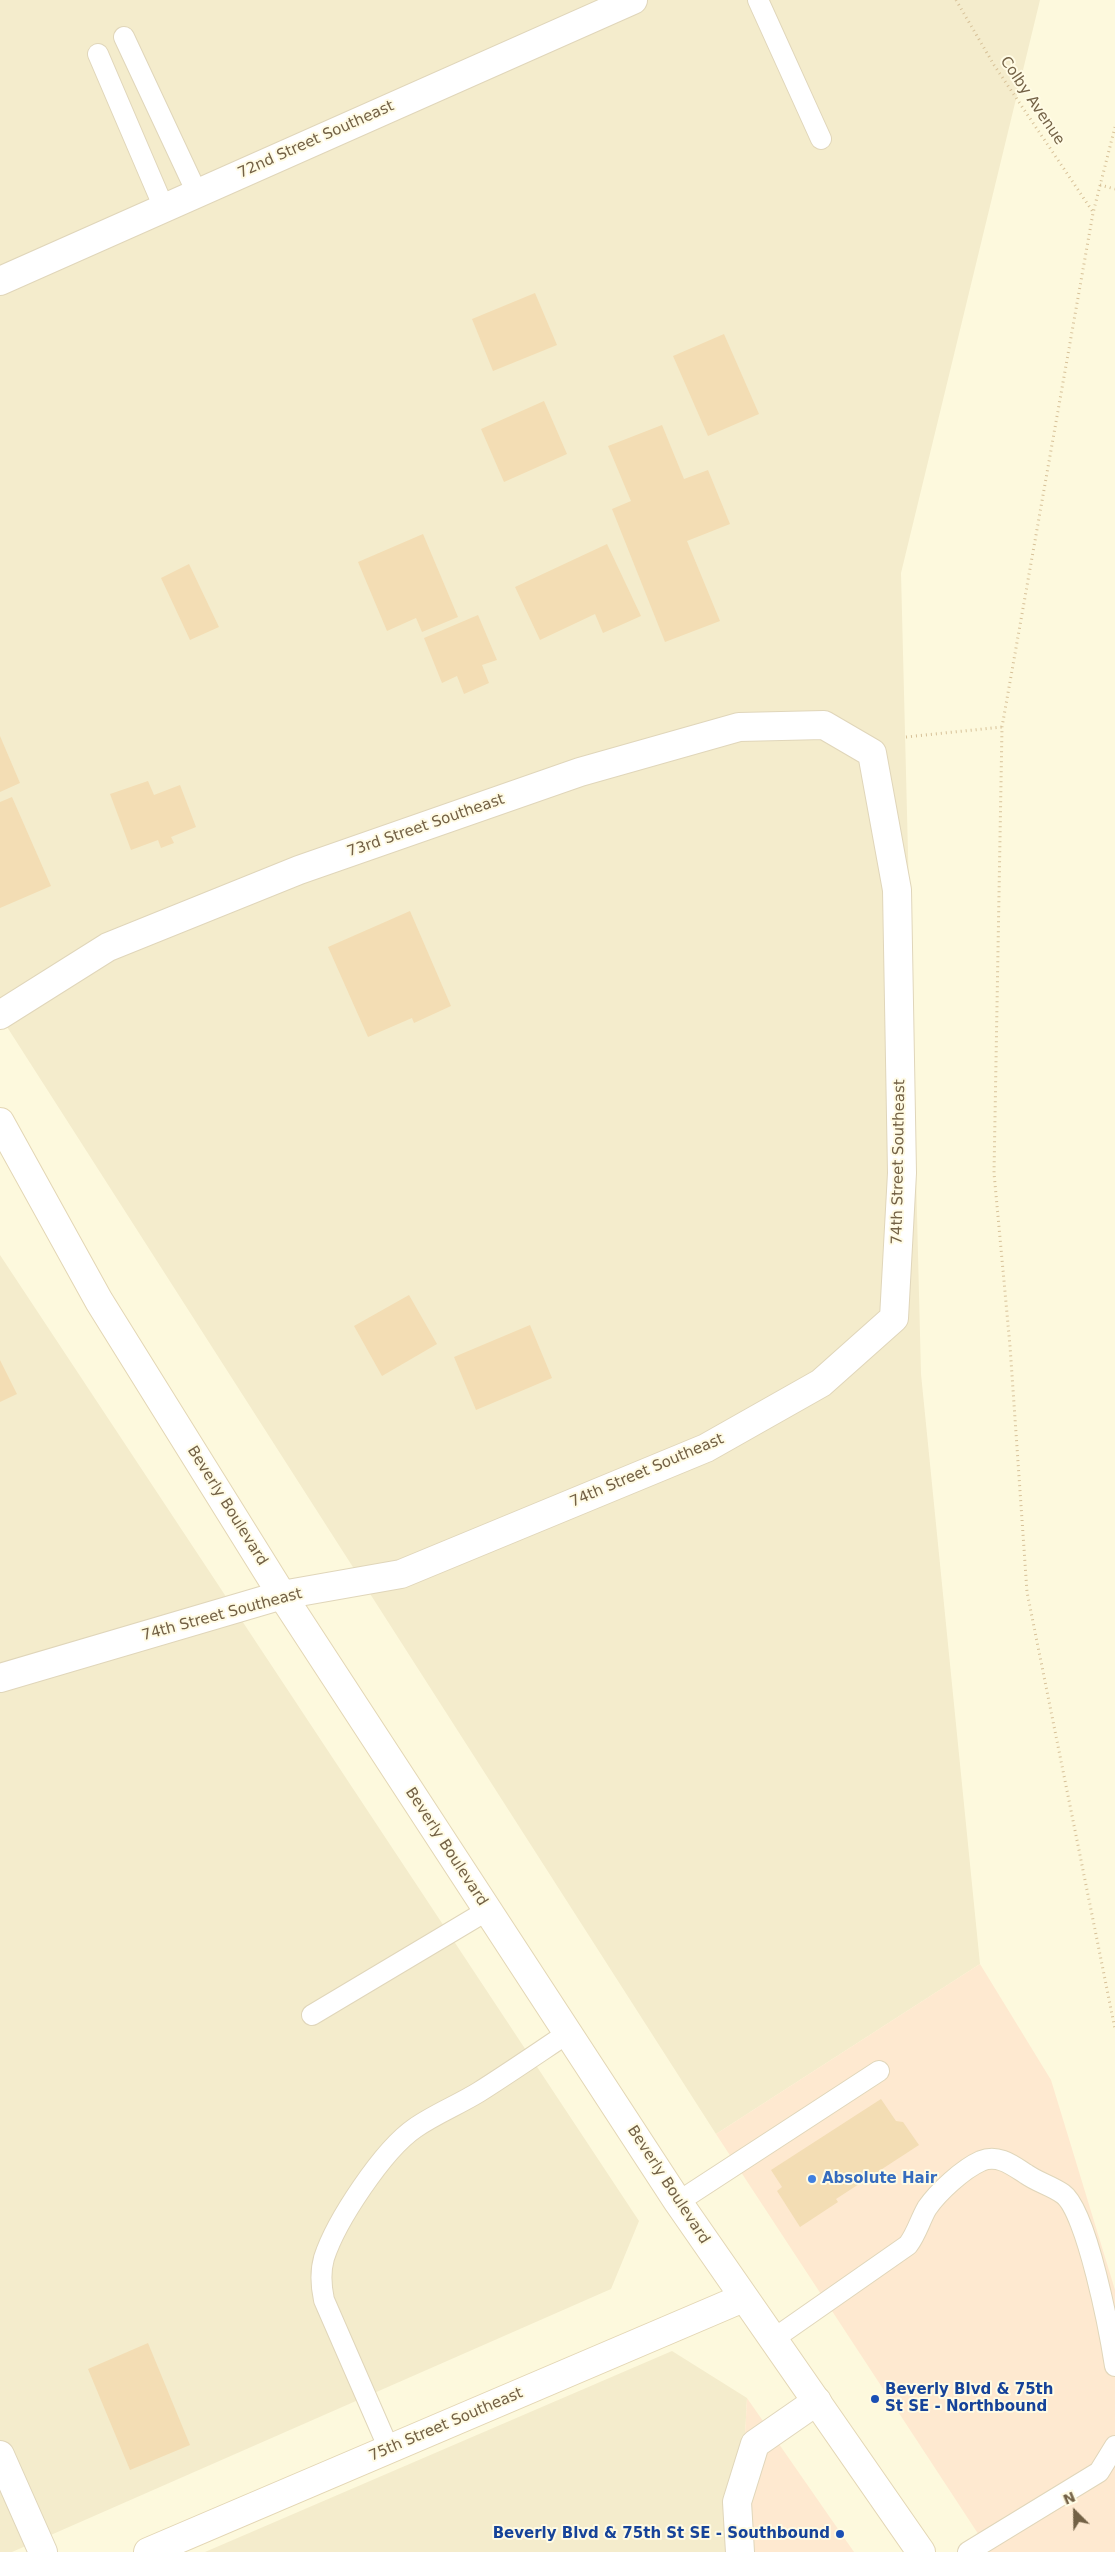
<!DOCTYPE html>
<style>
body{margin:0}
#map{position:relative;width:1115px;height:2552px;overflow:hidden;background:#fdf9dd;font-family:"DejaVu Sans",sans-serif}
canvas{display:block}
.north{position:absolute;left:1050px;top:2487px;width:50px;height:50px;-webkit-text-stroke:4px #fffbe4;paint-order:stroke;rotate:337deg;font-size:14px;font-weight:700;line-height:20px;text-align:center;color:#736145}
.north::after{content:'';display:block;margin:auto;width:18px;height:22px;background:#736145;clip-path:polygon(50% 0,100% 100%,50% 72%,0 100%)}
</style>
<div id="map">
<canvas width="1115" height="2552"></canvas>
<div class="north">N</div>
</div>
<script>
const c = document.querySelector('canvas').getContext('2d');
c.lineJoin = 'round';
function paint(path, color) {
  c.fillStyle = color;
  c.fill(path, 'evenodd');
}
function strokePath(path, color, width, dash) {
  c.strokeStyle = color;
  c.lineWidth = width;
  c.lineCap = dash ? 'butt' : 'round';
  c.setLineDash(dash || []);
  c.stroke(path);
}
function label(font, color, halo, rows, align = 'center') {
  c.font = font + ' "DejaVu Sans",sans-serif';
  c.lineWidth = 4;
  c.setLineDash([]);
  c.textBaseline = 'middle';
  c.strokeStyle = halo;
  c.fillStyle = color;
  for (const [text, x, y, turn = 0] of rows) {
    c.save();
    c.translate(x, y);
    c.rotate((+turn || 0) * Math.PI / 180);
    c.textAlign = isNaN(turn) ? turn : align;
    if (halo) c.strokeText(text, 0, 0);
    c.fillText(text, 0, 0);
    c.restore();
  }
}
paint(new Path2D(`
 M 0,0 L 1040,0 L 901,573 L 921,1374 L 980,1964 L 716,2134 L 0,1016 Z
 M 0,1255 L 639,2221 L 611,2289 L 12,2552 L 0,2552 Z
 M 672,2351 L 747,2398 L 739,2552 L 205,2552 Z`), '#f4eccc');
paint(new Path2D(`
 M 980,1964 L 1051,2080 L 1115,2290 L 1115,2552 L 990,2552 L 716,2134 Z
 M 747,2398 L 854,2552 L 739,2552 Z`), '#fee9d0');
paint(new Path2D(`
 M 535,293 L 557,345 L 493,371 L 472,319 Z
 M 724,334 L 759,414 L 708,436 L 673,356 Z
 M 544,401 L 567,454 L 504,482 L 481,429 Z
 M 662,425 L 684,479 L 708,470 L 730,524 L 687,541 L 720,621 L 665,642 L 612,509 L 631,501 L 608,446 Z
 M 423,534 L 458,617 L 422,632 L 416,618 L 387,631 L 358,562 Z
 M 607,544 L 641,616 L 603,633 L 595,614 L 540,640 L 515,587 Z
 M 189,564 L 219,627 L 190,640 L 161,578 Z
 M 478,615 L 497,660 L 482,665 L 489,683 L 464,694 L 457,676 L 442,683 L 424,638 Z
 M 0,736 L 20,783 L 0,792 Z
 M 148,781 L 154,795 L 180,785 L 196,827 L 171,837 L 174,843 L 161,848 L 158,840 L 131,850 L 110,794 Z
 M 12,797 L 51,886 L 0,908 L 0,802 Z
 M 410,911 L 451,1006 L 414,1023 L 412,1018 L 368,1037 L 328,947 Z
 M 409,1295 L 437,1344 L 382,1376 L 354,1326 Z
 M 530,1325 L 552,1378 L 476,1410 L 454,1357 Z
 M 0,1360 L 17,1394 L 0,1402 Z
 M 881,2099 L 896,2121 L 903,2122 L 919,2145 L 836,2199 L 838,2202 L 800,2227 L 777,2191 L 782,2187 L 771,2170 Z
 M 148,2343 L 190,2445 L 130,2470 L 88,2369 Z`), '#f3ddb4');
const lane = new Path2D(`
 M 758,0 L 821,139
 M 124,37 L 197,193
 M 98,54 L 164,208
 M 312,2015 L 488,1910
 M 678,2202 L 879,2071
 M 772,2340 L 908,2245 C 917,2233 920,2220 927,2208 C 938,2192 963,2169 981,2161 C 998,2154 1012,2165 1026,2174 C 1037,2182 1052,2186 1063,2194 C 1087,2211 1110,2334 1115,2366
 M 389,2449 L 324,2300 C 321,2286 320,2272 324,2258 C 336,2221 383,2150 415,2128 C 435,2114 458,2105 479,2092 C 509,2073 538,2053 568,2033
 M 968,2552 L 1099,2472 L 1115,2446`);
const street = new Path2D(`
 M 0,281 L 633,0
 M 0,1015 L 108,947 L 299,870 L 580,772 L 739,727 L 824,725 L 872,753 L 897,890 L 902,1173 L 894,1318 L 821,1383 L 706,1448 L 401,1574 L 282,1595 L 0,1678
 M 0,2455 L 43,2552
 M 740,2552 L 737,2502 L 755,2444 L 817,2401`);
const secondary = new Path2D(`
 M 0,1122 L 99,1301 L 282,1595 L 678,2202 L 921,2552
 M 148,2552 L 743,2298`);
strokePath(lane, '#e0d6ba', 22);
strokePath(street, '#e0d6ba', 30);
strokePath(secondary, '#e3d6b4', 30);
strokePath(new Path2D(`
 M 956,0 L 994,65 L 1093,212
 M 1115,127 L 1093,213 L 1002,727 L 994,1173 L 1010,1346 L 1027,1592 L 1115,2029
 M 1100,185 L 1115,189
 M 906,737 L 1002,727`), '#d7c198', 3, [1, 4]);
strokePath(lane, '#fff', 20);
strokePath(street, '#fff', 28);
strokePath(secondary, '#fff', 28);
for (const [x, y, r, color] of [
 [812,2179,5,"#3f7fe0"],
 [875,2399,5,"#1a4fb4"],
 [840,2534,5,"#1a4fb4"]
]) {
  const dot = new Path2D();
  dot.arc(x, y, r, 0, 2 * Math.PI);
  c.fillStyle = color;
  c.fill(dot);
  strokePath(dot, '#fffbe4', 2);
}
label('15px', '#736145', '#fffbe4', [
 ["Colby Avenue",1032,101,56],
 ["72nd Street Southeast",316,140,-24],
 ["73rd Street Southeast",426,826,-19],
 ["74th Street Southeast",899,1162,-89],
 ["74th Street Southeast",647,1471,-23],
 ["Beverly Boulevard",227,1506,58],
 ["74th Street Southeast",222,1615,-15],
 ["Beverly Boulevard",446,1847,57],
 ["Beverly Boulevard",668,2185,57],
 ["75th Street Southeast",446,2425,-23]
]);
label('bold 15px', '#366cbe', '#fffbe4', [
 ["Absolute Hair",822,2179]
], 'left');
label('bold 15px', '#164399', '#fffbe4', [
 ["Beverly Blvd & 75th",885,2390],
 ["St SE - Northbound",885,2407],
 ["Beverly Blvd & 75th St SE - Southbound",830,2534,"right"]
], 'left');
</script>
